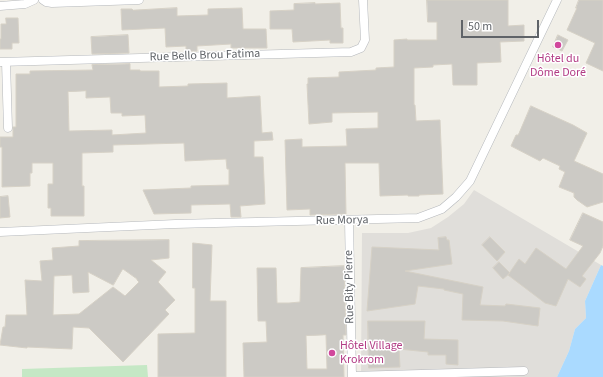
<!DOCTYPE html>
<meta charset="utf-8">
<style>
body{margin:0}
#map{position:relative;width:603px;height:377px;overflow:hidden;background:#f1efe8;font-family:"Source Sans 3",sans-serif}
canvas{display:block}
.scale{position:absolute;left:461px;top:20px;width:78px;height:18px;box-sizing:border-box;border:2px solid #5f6368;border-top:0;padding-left:5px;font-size:12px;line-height:14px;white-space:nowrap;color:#5f6368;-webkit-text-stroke:3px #fff;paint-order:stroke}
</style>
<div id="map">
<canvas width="603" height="377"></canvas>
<div class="scale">50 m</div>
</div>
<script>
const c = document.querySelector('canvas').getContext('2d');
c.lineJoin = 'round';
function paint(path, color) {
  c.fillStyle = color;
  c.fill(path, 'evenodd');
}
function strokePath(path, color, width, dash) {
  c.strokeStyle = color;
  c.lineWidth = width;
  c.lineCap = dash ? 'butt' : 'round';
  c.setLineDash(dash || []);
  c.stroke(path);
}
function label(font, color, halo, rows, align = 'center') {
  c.font = font + ' "Source Sans 3",sans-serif';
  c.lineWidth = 3;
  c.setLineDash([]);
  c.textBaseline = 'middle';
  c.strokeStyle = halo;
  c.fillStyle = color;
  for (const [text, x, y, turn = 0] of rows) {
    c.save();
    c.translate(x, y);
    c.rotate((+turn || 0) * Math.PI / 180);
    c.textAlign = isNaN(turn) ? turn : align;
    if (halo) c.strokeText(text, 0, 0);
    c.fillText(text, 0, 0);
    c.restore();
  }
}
paint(new Path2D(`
 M 474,190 L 601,265 L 585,301 L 586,318 L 575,329 L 569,351 L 557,377 L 361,377 L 362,233 L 408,233 L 431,228 L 448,217 L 464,204 Z`), '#e0deda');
paint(new Path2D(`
 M 147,365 L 148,377 L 22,377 L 22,369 Z`), '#c5e8c5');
paint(new Path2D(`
 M 601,265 L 603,266 L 603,377 L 557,377 L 569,351 L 575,329 L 586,318 L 585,301 Z`), '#aadaff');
const building = new Path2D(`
 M 427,0 L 508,0 L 508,26 L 524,25 L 524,41 L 500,42 L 501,62 L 477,63 L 477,85 L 453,85 L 452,64 L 433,65 L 433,67 L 414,68 L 414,105 L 415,105 L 416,121 L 440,120 L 443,194 L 419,195 L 419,196 L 408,196 L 408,195 L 380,196 L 379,163 L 345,163 L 346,214 L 310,215 L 310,209 L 287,210 L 285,140 L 302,139 L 302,147 L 347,146 L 346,129 L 378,128 L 378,112 L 332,113 L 332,122 L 309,124 L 307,84 L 308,84 L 308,78 L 339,77 L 339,72 L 376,70 L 376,68 L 394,67 L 394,40 L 407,39 L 407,40 L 437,40 L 437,22 L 428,22 Z
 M 579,0 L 603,0 L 603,71 L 586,63 L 595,43 L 567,30 L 577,8 L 576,8 Z
 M 315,3 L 315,4 L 340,3 L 341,28 L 343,28 L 343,43 L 330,43 L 330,40 L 293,42 L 292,29 L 270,29 L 270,11 L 294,10 L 294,4 Z
 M 177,8 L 177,16 L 208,15 L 208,9 L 242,8 L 243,29 L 266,29 L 267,48 L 231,48 L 231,44 L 197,46 L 197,51 L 186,51 L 186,46 L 166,47 L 165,28 L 122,30 L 121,9 L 132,9 L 133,10 Z
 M 6,18 L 18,18 L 19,43 L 12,43 L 12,49 L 0,49 L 0,39 L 1,39 L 1,24 L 6,24 Z
 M 128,35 L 129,53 L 92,54 L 91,37 Z
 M 558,35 L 568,40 L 562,51 L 553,47 Z
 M 130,64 L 130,70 L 140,70 L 140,71 L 159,71 L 159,87 L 188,86 L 188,84 L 227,83 L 227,98 L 260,96 L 262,133 L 272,132 L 273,140 L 254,141 L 254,157 L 263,157 L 265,204 L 240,206 L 241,217 L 231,217 L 230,204 L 191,205 L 191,213 L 154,214 L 143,190 L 191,188 L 191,186 L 229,185 L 229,169 L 227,169 L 226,159 L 185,161 L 184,143 L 113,145 L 113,152 L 82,153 L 82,186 L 84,186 L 84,216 L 51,216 L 51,208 L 48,208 L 48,184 L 53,184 L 53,163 L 32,163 L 32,173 L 30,173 L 30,186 L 2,187 L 2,147 L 0,147 L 0,137 L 13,137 L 13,127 L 16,127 L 16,74 L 30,74 L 30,71 L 93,70 L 92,65 ZM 86,91 L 86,98 L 110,97 L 111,113 L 122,113 L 122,116 L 145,115 L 146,133 L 112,135 L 112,130 L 69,131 L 68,92 Z
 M 531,106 L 573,125 L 587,133 L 574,161 L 603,174 L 603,202 L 587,207 L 577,200 L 574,197 L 574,193 L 559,187 L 565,172 L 559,169 L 560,166 L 543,158 L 540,161 L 511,146 L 516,135 L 518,135 Z
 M 8,196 L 10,217 L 0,218 L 0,197 Z
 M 583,213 L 603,222 L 603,246 L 600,253 L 582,276 L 586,279 L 580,287 L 568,279 L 556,306 L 545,303 L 508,275 L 519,259 L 525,264 L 536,248 L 566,269 L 583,246 L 570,240 Z
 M 446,237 L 447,240 L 449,240 L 452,264 L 405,271 L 483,287 L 480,305 L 505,306 L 506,304 L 540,308 L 538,326 L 503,321 L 462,320 L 463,294 L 444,290 L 444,289 L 418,286 L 415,304 L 367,311 L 372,247 L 439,250 L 438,238 Z
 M 490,237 L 505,252 L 497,261 L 482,245 Z
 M 169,240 L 169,258 L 151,260 L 166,272 L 158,282 L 175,300 L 165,310 L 169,314 L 123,362 L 89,328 L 73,327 L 72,349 L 27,347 L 27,348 L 0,345 L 3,327 L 5,327 L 6,315 L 27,315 L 25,280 L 42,281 L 40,261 L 53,260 L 52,248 L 79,246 L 79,241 ZM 123,269 L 137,279 L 137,280 L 139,282 L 125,296 L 113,287 L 79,314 L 53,315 L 54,276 L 72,275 L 73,293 L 89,292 L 88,272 L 113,285 Z
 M 193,243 L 212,245 L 210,301 L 226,301 L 226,377 L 158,377 L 158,334 L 195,333 L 195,288 L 193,288 Z
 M 499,262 L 510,273 L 503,279 L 493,268 Z
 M 344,266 L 346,335 L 343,335 L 344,377 L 244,377 L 243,343 L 267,342 L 266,321 L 258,321 L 257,268 L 276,268 L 277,303 L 289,303 L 300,302 L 301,268 ZM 326,335 L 327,369 L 307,369 L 306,336 Z
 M 368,321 L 425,321 L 424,339 L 458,340 L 458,365 L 446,364 L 446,355 L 428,355 L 428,352 L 399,349 L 400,367 L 369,368 Z`);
paint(building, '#cccac5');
strokePath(building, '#d6d1c6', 1);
const minor = new Path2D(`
 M 43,0 L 46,2 L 52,3 L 139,0
 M 0,6 L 25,4 L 34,0
 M 0,62 L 351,52 L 361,48 L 365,40 L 363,0
 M 6,62 L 8,128
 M 349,221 L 352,377
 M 0,232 L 175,224 L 418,218 L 442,209 L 456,197 L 470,181 L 557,0
 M 352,376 L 524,371`);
strokePath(minor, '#b5b8bc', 9);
strokePath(minor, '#fff', 8);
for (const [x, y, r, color] of [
 [558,45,4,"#d1479c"],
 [332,353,4,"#d1479c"]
]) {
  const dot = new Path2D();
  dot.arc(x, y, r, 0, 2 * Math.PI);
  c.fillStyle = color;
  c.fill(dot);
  strokePath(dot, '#fff', 1.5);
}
label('12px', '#5f6368', '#fff', [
 ["Rue Bello Brou Fatima",205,56,-2],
 ["Rue Morya",342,221,-1],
 ["Rue Bity Pierre",350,287,-91]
]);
label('12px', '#b23c85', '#fff', [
 ["Hôtel du",558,59],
 ["Dôme Doré",558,73],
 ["Hôtel Village",340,346,"left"],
 ["Krokrom",340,360,"left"]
]);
</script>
